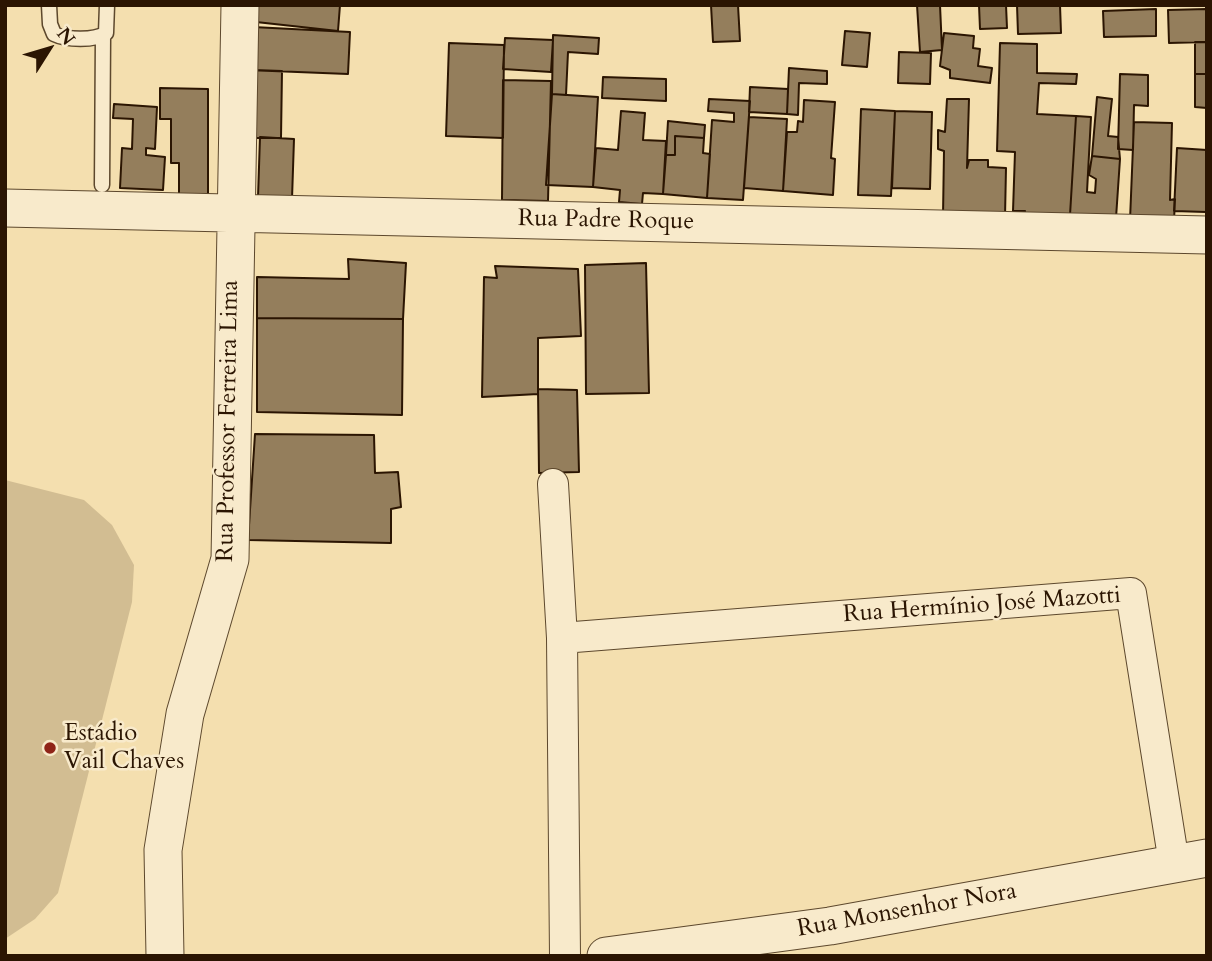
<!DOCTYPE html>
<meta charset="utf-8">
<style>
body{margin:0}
#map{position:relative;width:1212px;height:961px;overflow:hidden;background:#f4dfaf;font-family:Cardo,serif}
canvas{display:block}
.frame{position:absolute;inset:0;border:7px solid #2b1502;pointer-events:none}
.north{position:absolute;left:14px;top:14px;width:70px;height:70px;-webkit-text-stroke:5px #f8eacb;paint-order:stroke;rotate:53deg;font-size:19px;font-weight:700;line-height:28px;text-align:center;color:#2b1502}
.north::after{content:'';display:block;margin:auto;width:24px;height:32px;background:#2b1502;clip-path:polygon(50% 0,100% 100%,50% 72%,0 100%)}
</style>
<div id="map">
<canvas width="1212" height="961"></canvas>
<div class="frame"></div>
<div class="north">N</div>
</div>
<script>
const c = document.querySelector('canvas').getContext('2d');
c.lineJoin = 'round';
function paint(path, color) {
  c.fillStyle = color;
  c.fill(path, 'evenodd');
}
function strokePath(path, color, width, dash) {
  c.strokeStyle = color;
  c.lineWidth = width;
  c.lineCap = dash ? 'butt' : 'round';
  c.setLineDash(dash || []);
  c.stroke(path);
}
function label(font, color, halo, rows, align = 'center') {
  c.font = font + ' Cardo,serif';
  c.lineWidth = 5;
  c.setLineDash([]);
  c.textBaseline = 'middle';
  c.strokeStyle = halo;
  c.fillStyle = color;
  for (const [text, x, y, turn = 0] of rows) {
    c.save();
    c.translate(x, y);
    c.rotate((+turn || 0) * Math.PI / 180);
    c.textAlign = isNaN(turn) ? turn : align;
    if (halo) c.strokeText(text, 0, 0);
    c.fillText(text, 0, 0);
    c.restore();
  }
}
paint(new Path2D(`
 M 5,480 L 84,500 L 112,525 L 134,565 L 132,602 L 58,893 L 35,919 L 5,939 Z`), '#d2bd92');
const building = new Path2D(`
 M 257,5 L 340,5 L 338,31 L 256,22 Z
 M 711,5 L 738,5 L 740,41 L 713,42 Z
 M 917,5 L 940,5 L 942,50 L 920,52 Z
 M 979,5 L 1006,5 L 1007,28 L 980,29 Z
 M 1017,5 L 1060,5 L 1061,33 L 1018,34 Z
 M 1156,9 L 1156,36 L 1104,37 L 1103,11 Z
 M 1207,9 L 1207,42 L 1169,43 L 1168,10 Z
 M 253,27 L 350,32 L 348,74 L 247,70 Z
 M 845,31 L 870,33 L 867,67 L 842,65 Z
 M 944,33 L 974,36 L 973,48 L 980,49 L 978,66 L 992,68 L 990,83 L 950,78 L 950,70 L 940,66 Z
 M 553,35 L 599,38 L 598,54 L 568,52 L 566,95 L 552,94 Z
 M 505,38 L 553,40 L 551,72 L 503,69 Z
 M 1195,42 L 1207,42 L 1207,74 L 1195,74 Z
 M 449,43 L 504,45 L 503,138 L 446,136 Z
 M 1000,43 L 1037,44 L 1037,73 L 1077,74 L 1076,84 L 1039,83 L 1037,114 L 1076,116 L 1070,215 L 1024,220 L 1025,211 L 1013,211 L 1015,152 L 997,151 Z
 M 899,52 L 931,53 L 930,84 L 898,83 Z
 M 789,68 L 827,71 L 827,84 L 799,83 L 798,115 L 787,114 Z
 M 253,70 L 282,71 L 281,138 L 251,138 Z
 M 1120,74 L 1148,75 L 1148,106 L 1134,105 L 1133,150 L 1118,149 Z
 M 1195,74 L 1207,74 L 1207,108 L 1195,107 Z
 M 603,77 L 666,79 L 666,101 L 602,98 Z
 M 503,80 L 551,81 L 548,201 L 502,200 Z
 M 750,87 L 788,89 L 787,114 L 749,112 Z
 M 160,88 L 208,89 L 208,197 L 179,196 L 179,163 L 171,163 L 171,119 L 160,119 Z
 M 552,94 L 598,97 L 593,187 L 546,185 Z
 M 1097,97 L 1112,99 L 1108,136 L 1118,137 L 1120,159 L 1092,156 Z
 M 709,99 L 750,101 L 743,200 L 707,198 L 712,120 L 734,122 L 734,113 L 708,111 Z
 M 947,99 L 969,99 L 967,168 L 969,160 L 988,160 L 988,167 L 1006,168 L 1005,217 L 943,216 L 944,151 L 938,149 L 938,130 L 945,132 Z
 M 804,100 L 835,102 L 831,158 L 835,159 L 833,195 L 783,191 L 787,132 L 797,132 L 798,121 L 803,122 Z
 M 114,104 L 157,107 L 155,149 L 146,148 L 146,155 L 165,157 L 163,190 L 120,188 L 122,148 L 132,149 L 133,119 L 113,118 Z
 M 861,109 L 895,111 L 891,196 L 858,195 Z
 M 621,111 L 645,113 L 643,140 L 666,141 L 663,194 L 643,193 L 642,204 L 619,202 L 620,190 L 593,187 L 596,148 L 618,150 Z
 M 895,111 L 932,112 L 930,189 L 892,188 Z
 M 1076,116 L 1091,117 L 1087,192 L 1095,193 L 1096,179 L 1089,175 L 1092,156 L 1120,159 L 1116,218 L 1070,215 Z
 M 749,117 L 787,119 L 783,191 L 744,188 Z
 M 668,121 L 705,125 L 704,138 L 675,136 L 675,155 L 666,155 Z
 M 1134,122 L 1172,123 L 1170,200 L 1175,199 L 1174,221 L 1130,220 Z
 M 675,136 L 704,138 L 703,153 L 710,154 L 707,198 L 663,194 L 666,155 L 675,155 Z
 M 260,137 L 294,139 L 292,199 L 258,197 Z
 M 1177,148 L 1207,150 L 1206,212 L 1174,211 Z
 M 348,259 L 406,263 L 403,319 L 257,318 L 257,277 L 349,279 Z
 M 646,263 L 649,393 L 586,394 L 585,265 Z
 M 495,266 L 578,269 L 581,336 L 538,338 L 538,394 L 482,397 L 484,277 L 497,278 Z
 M 257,318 L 403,319 L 402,415 L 257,412 Z
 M 538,389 L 577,390 L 579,472 L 539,473 Z
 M 255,434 L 374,435 L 375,473 L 398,472 L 401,507 L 391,509 L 391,543 L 248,540 Z`);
paint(building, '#947e5c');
strokePath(building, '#2b1502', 2);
const service = new Path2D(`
 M 49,5 L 50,24 L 54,34 C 66,40 95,41 106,33 L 107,5
 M 102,185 L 103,35`);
const minor = new Path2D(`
 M 553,484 L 562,638 L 565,956
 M 562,638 L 1131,593 L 1174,863`);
const tertiary = new Path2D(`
 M 5,208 L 1207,235
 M 165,956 L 163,850 L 185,714 L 230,559 L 240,5
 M 606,956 L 830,926 L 1207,858`);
strokePath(service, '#5d482d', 17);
strokePath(minor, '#5d482d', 32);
strokePath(tertiary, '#5d482d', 39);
strokePath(service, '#f8eacb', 14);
strokePath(minor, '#f8eacb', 30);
strokePath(tertiary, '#f8eacb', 37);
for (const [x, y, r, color] of [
 [50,748,7,"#8f2418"]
]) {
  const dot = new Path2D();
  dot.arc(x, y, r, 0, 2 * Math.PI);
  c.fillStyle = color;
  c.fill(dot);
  strokePath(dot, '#f8eacb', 2.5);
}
label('24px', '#2b1502', '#f8eacb', [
 ["Rua Padre Roque",606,221,1],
 ["Rua Professor Ferreira Lima",229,421,-89],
 ["Rua Hermínio José Mazotti",982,606,-4],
 ["Rua Monsenhor Nora",907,911,-10]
]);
label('24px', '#2b1502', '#f8eacb', [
 ["Estádio",64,734],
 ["Vail Chaves",64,762]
], 'left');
</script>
